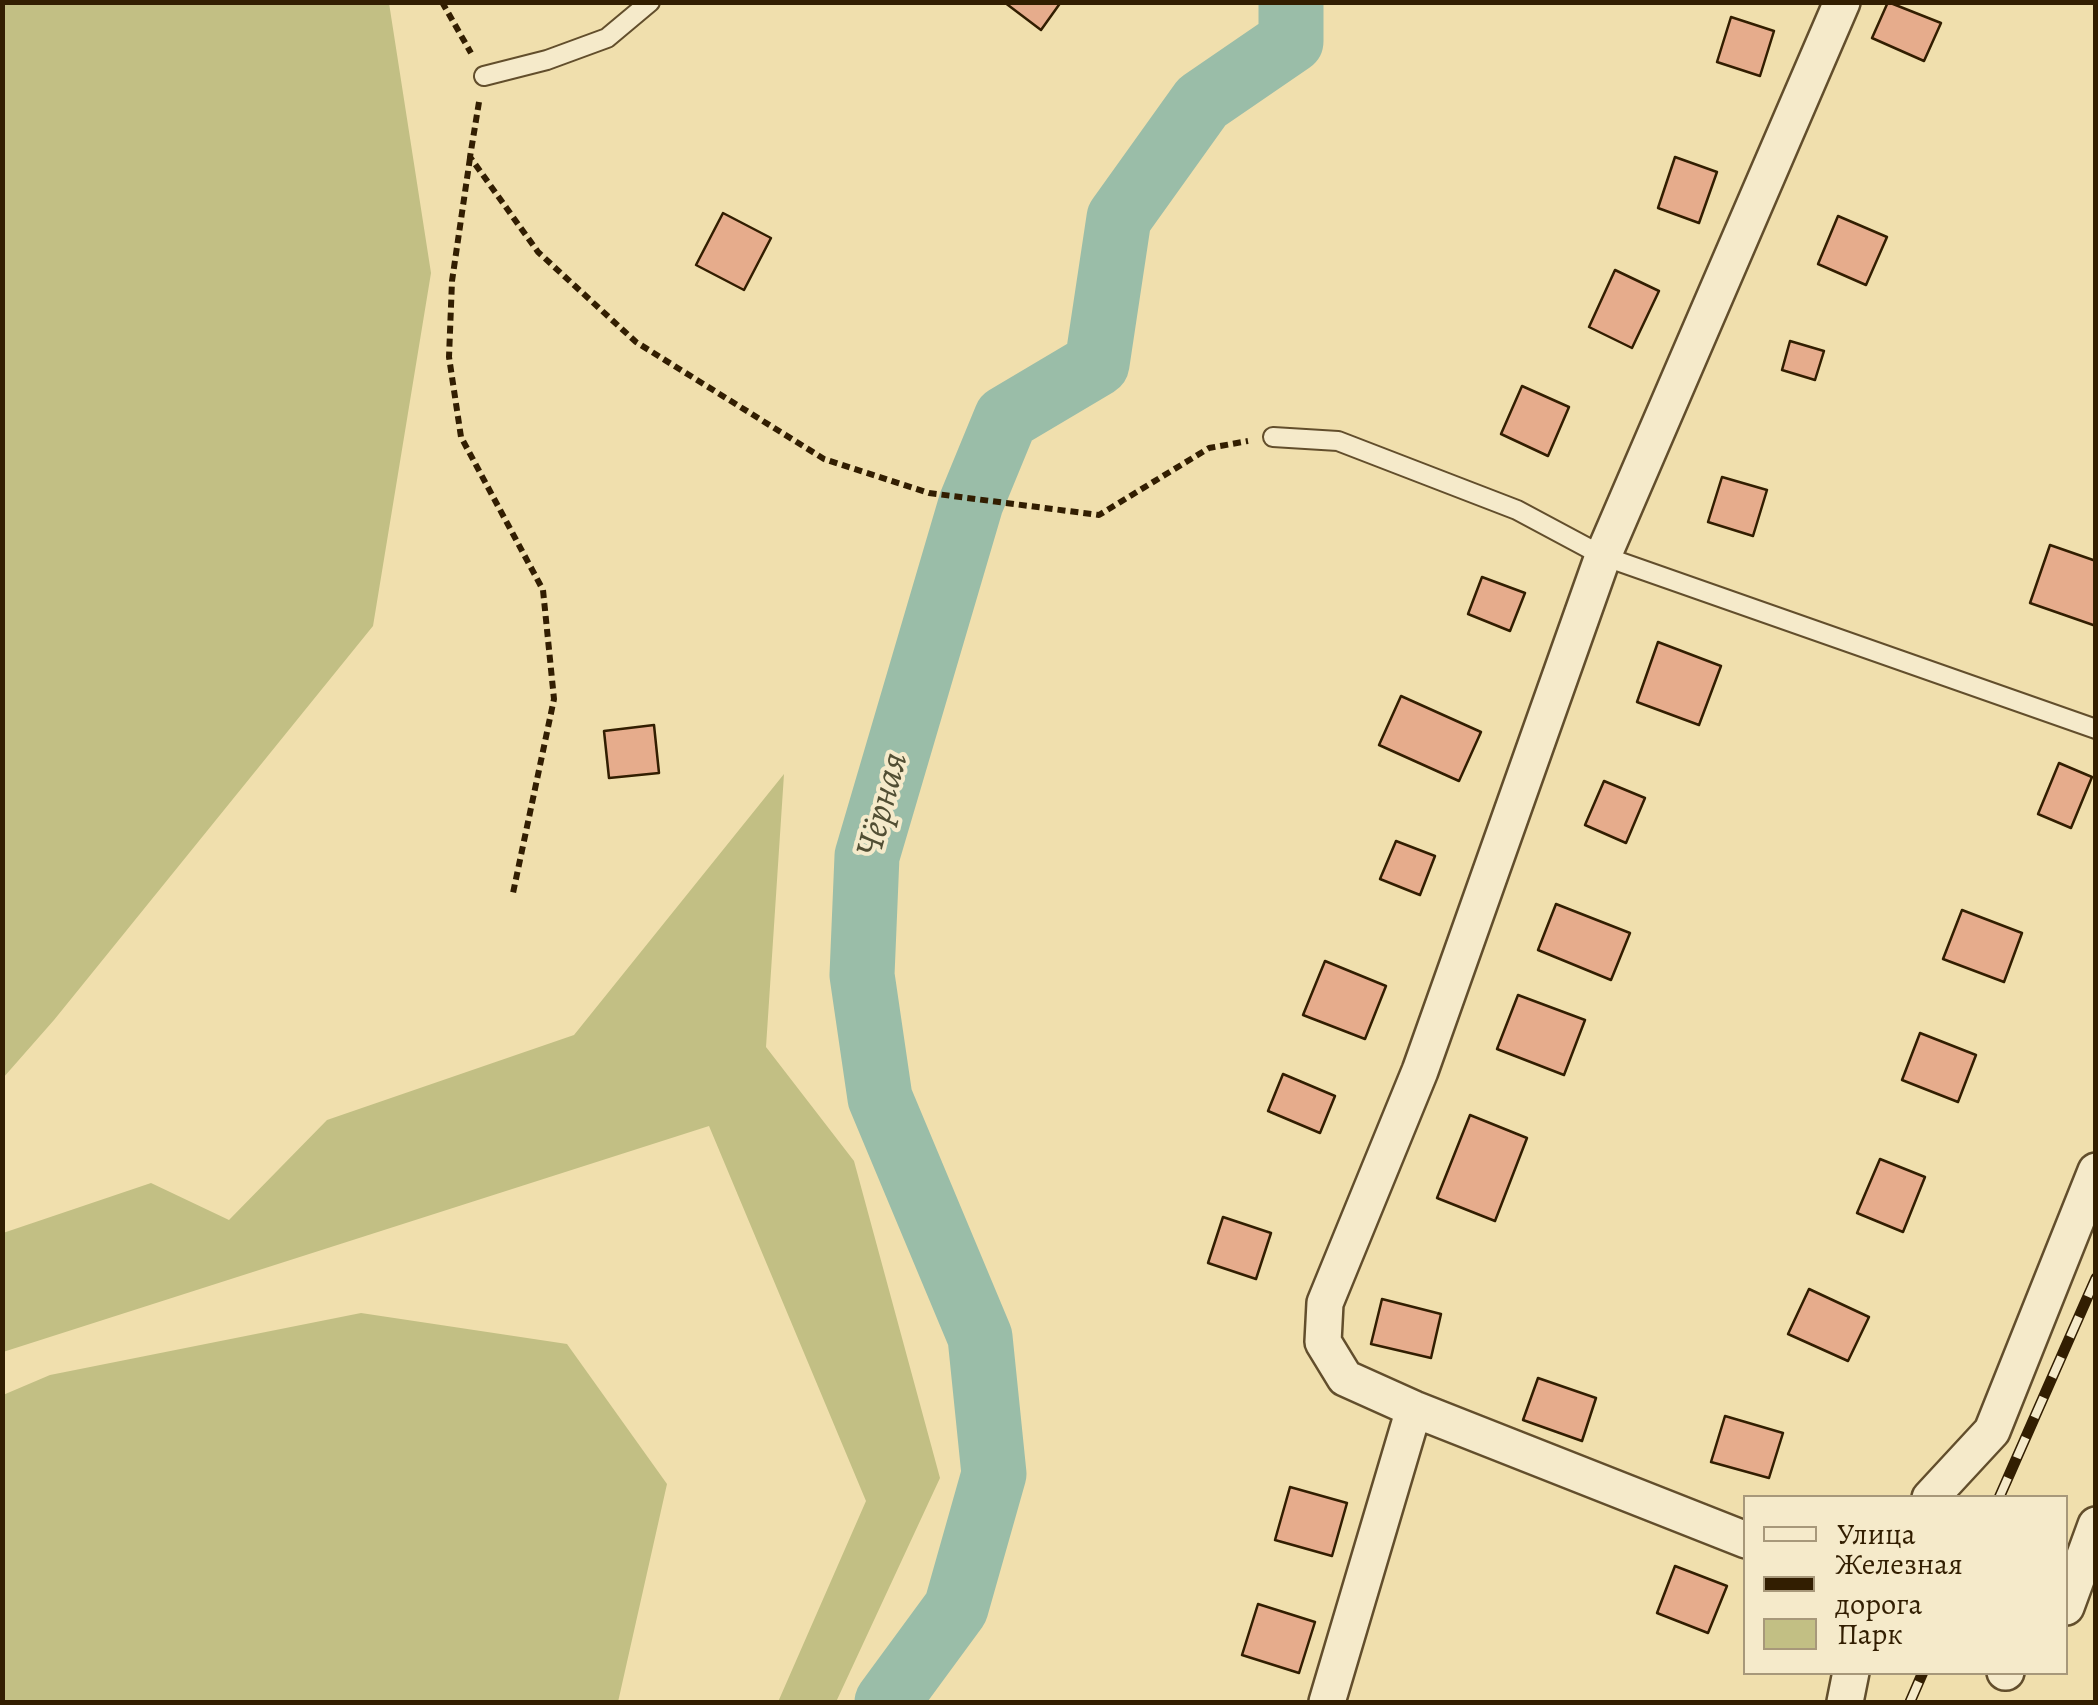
<!DOCTYPE html>
<meta charset="utf-8">
<style>
body{margin:0}
#map{position:relative;width:2098px;height:1705px;overflow:hidden;background:#f0dfad;font-family:Alegreya,serif}
canvas{display:block}
.frame{position:absolute;inset:0;border:5px solid #321e01;pointer-events:none}
.legend{position:absolute;left:1743px;top:1495px;width:325px;height:180px;box-sizing:border-box;background:#f5eaca;border:2px solid #a7987a;margin:0;padding:12px 18px;list-style:none;font-size:30px;color:#321e01}
.legend li{display:flex;align-items:center;gap:20px;height:50px}
.legend b{width:50px;border:2px solid #a7987a}
</style>
<div id="map">
<canvas width="2098" height="1705"></canvas>
<div class="frame"></div>
<ul class="legend">
<li><b style="height:12px;background:#f5eaca"></b>Улица</li>
<li><b style="height:12px;background:#321e01"></b>Железная дорога</li>
<li><b style="height:28px;background:#c2bf84"></b>Парк</li>
</ul>
</div>
<script>
const c = document.querySelector('canvas').getContext('2d');
c.lineJoin = 'round';
function paint(path, color) {
  c.fillStyle = color;
  c.fill(path, 'evenodd');
}
function strokePath(path, color, width, dash) {
  c.strokeStyle = color;
  c.lineWidth = width;
  c.lineCap = dash ? 'butt' : 'round';
  c.setLineDash(dash || []);
  c.stroke(path);
}
function label(font, color, halo, rows, align = 'center') {
  c.font = font + ' Alegreya,serif';
  c.lineWidth = 8;
  c.setLineDash([]);
  c.textBaseline = 'middle';
  c.strokeStyle = halo;
  c.fillStyle = color;
  for (const [text, x, y, turn = 0] of rows) {
    c.save();
    c.translate(x, y);
    c.rotate((+turn || 0) * Math.PI / 180);
    c.textAlign = isNaN(turn) ? turn : align;
    if (halo) c.strokeText(text, 0, 0);
    c.fillText(text, 0, 0);
    c.restore();
  }
}
paint(new Path2D(`
 M 3,2 L 389,3 L 431,273 L 373,626 L 54,1020 L 3,1078 Z
 M 784,774 L 766,1047 L 854,1161 L 940,1478 L 836,1702 L 778,1702 L 866,1501 L 709,1126 L 3,1352 L 3,1233 L 151,1183 L 229,1220 L 327,1120 L 574,1035 Z
 M 361,1313 L 567,1344 L 667,1484 L 618,1702 L 3,1702 L 3,1395 L 50,1375 Z`), '#c2bf84');
strokePath(new Path2D(`
 M 887,1702 L 956,1608 L 994,1474 L 980,1337 L 880,1098 L 862,975 L 867,856 L 971,503 L 1006,418 L 1097,364 L 1119,218 L 1202,102 L 1291,41 L 1291,2`), '#9abda8', 65);
const building = new Path2D(`
 M 1004,2 L 1061,2 L 1041,30 Z
 M 1888,2 L 1941,23 L 1924,61 L 1872,38 Z
 M 1731,17 L 1774,31 L 1760,76 L 1717,62 Z
 M 1675,157 L 1717,172 L 1699,223 L 1658,208 Z
 M 723,213 L 771,238 L 744,290 L 696,265 Z
 M 1838,216 L 1887,237 L 1866,285 L 1818,264 Z
 M 1615,270 L 1659,291 L 1632,348 L 1589,327 Z
 M 1790,341 L 1824,351 L 1815,380 L 1782,370 Z
 M 1522,386 L 1569,407 L 1548,456 L 1501,434 Z
 M 1722,477 L 1767,490 L 1753,536 L 1708,522 Z
 M 2050,545 L 2096,561 L 2096,626 L 2030,603 Z
 M 1482,577 L 1525,593 L 1510,631 L 1468,614 Z
 M 1658,642 L 1721,666 L 1699,725 L 1637,702 Z
 M 1401,696 L 1481,732 L 1459,781 L 1379,745 Z
 M 654,725 L 659,773 L 609,778 L 604,731 Z
 M 2059,763 L 2092,777 L 2071,828 L 2038,814 Z
 M 1604,781 L 1645,798 L 1626,843 L 1585,825 Z
 M 1396,841 L 1435,856 L 1420,895 L 1380,879 Z
 M 1556,904 L 1630,933 L 1611,980 L 1538,950 Z
 M 1962,910 L 2022,933 L 2004,982 L 1943,959 Z
 M 1325,961 L 1386,986 L 1365,1039 L 1303,1015 Z
 M 1518,995 L 1585,1020 L 1564,1075 L 1497,1049 Z
 M 1920,1033 L 1976,1055 L 1958,1102 L 1902,1080 Z
 M 1283,1074 L 1335,1096 L 1320,1133 L 1268,1111 Z
 M 1470,1115 L 1527,1138 L 1495,1221 L 1437,1198 Z
 M 1880,1159 L 1925,1177 L 1903,1232 L 1857,1213 Z
 M 1223,1217 L 1271,1233 L 1256,1279 L 1208,1263 Z
 M 1809,1289 L 1869,1317 L 1848,1361 L 1788,1334 Z
 M 1382,1299 L 1441,1314 L 1431,1358 L 1371,1344 Z
 M 1538,1378 L 1596,1398 L 1582,1441 L 1523,1420 Z
 M 1725,1416 L 1783,1433 L 1769,1478 L 1711,1462 Z
 M 1290,1487 L 1347,1503 L 1332,1556 L 1275,1540 Z
 M 1675,1566 L 1727,1586 L 1708,1633 L 1657,1613 Z
 M 1258,1604 L 1315,1622 L 1299,1673 L 1242,1655 Z`);
paint(building, '#e6ac8c');
strokePath(building, '#321e01', 2.5);
const lane = new Path2D(`
 M 484,76 L 547,60 L 607,38 L 650,2
 M 1273,437 L 1338,441 L 1517,510 L 1603,556 L 2096,729`);
const street = new Path2D(`
 M 1930,1498 L 1992,1431 L 2096,1171
 M 1746,1540 L 1414,1409 L 1345,1378 L 1323,1342 L 1325,1303 L 1420,1071 L 1603,556 L 1842,2
 M 2066,1607 L 2096,1525
 M 2005,1672 L 2006,1672
 M 1327,1702 L 1414,1409
 M 1845,1702 L 1851,1672`);
strokePath(lane, '#624e2c', 22);
strokePath(street, '#624e2c', 40);
strokePath(new Path2D(`
 M 442,2 L 471,53
 M 479,102 L 470,157 L 538,252 L 636,342 L 824,459 L 929,493 L 1099,515 L 1209,448 L 1248,441
 M 470,158 L 452,281 L 449,357 L 461,437 L 543,590 L 554,699 L 513,893`), '#321e01', 6, [8, 5]);
strokePath(lane, '#f5eaca', 18);
strokePath(street, '#f5eaca', 35);
const rail = new Path2D(`
 M 1999,1498 L 2096,1278
 M 1910,1702 L 1923,1672`);
strokePath(rail, '#321e01', 11);
strokePath(rail, '#f5eaca', 8, [22]);
label('italic 38px', '#514e33', '#f5eaca', [
 ["Чёрная",884,805,-75]
]);
</script>
